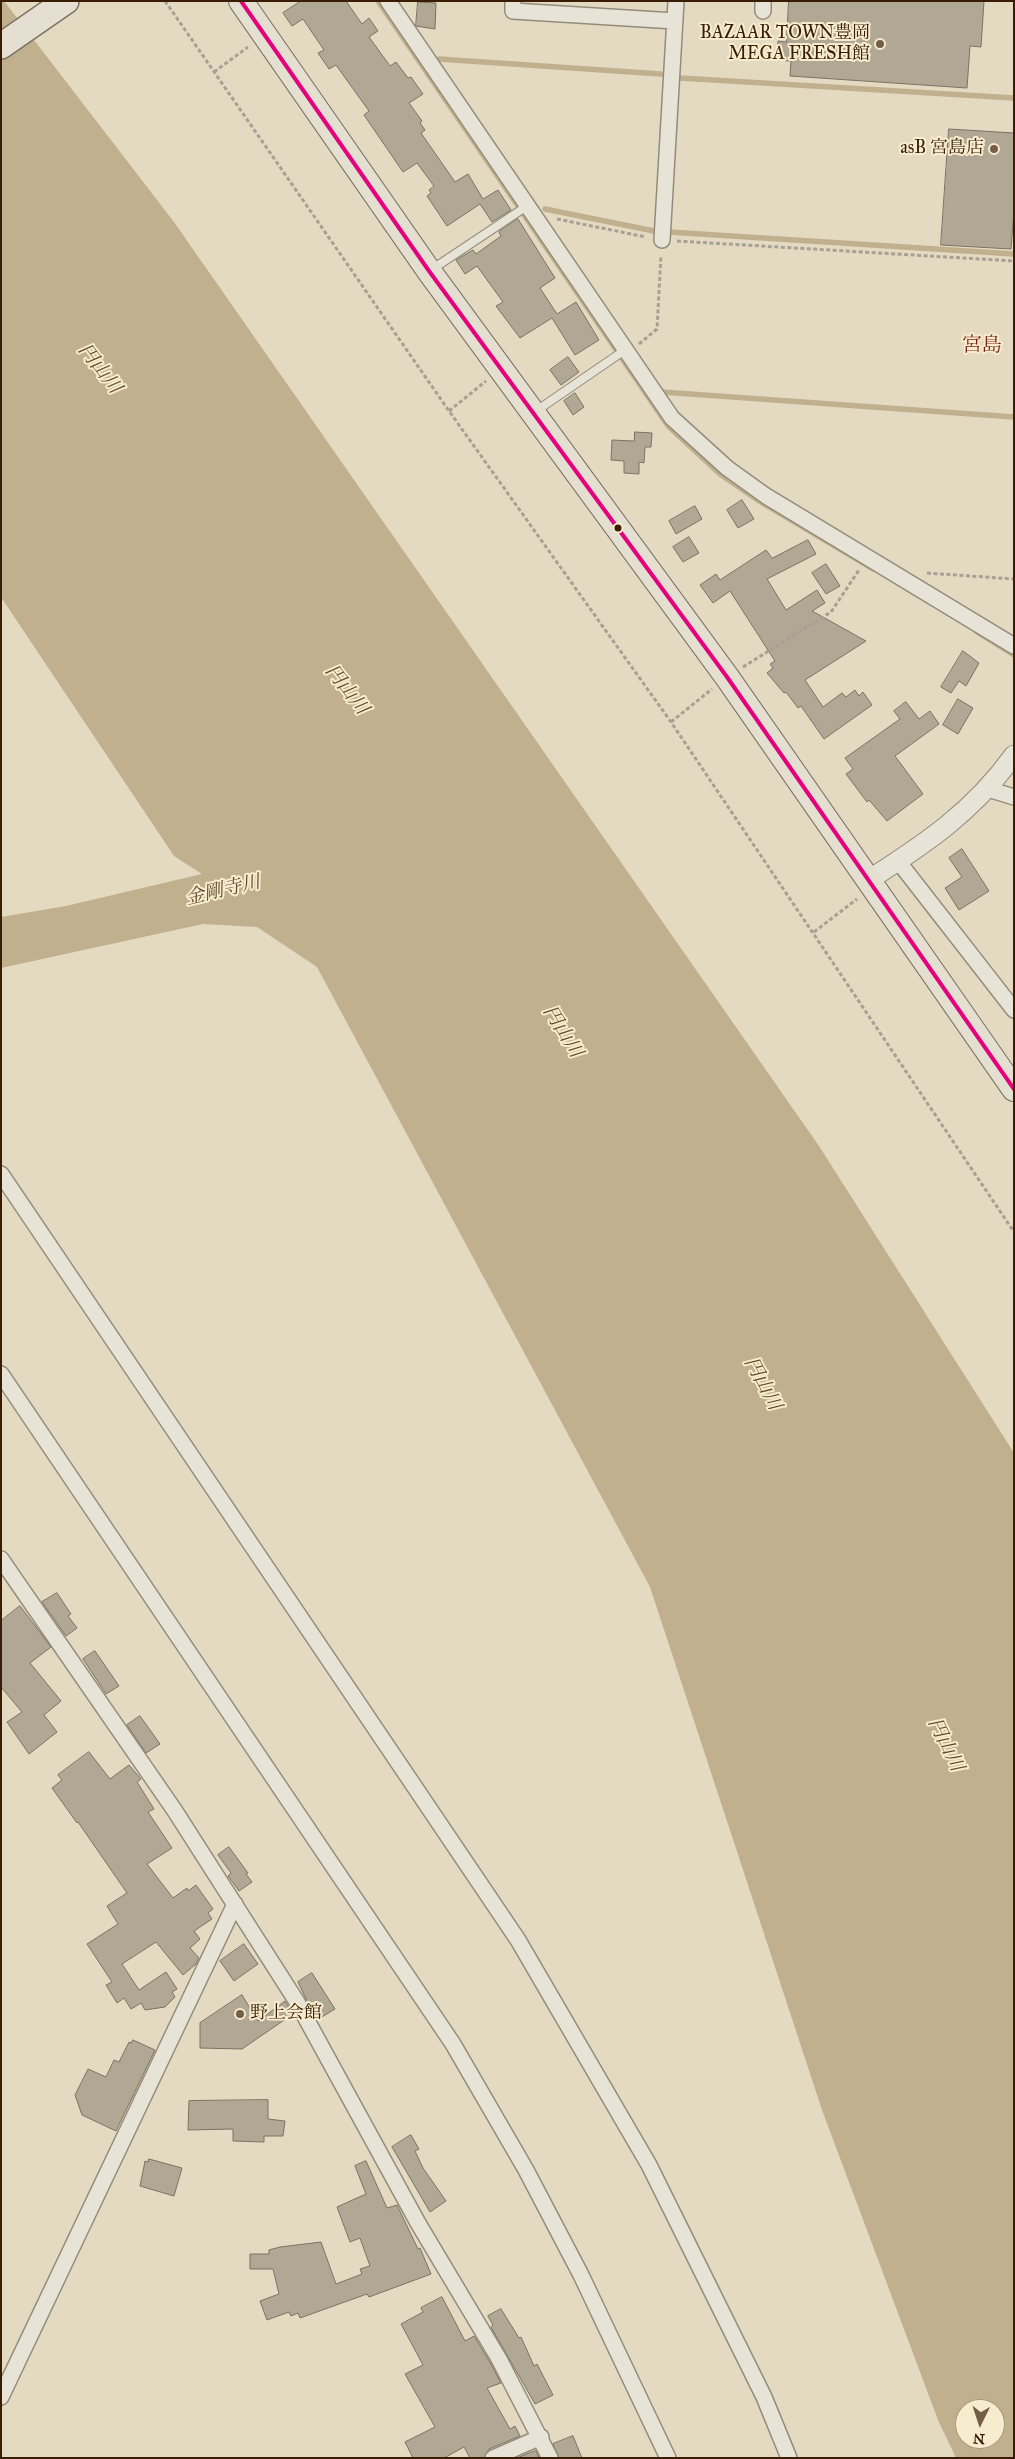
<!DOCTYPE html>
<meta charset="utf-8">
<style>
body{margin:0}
#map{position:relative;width:1015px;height:2459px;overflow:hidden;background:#e3dac1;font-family:"IM FELL Great Primer",serif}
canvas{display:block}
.frame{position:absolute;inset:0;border:2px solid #381c04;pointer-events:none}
.north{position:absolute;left:955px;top:2399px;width:50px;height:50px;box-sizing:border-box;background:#f7eccd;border:1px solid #ab997d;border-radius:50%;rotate:184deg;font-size:14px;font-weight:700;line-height:20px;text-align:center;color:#381c04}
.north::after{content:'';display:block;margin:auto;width:18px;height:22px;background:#745e46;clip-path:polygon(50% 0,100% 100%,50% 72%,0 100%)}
</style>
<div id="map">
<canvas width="1015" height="2459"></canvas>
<div class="frame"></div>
<div class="north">N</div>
</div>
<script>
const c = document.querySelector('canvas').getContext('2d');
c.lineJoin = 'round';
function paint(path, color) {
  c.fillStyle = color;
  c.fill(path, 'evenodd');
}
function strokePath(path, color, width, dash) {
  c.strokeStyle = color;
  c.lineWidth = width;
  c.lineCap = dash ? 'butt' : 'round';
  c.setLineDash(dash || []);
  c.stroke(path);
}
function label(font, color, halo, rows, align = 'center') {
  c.font = font + ' "IM FELL Great Primer","Noto Serif JP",serif';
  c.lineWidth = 4;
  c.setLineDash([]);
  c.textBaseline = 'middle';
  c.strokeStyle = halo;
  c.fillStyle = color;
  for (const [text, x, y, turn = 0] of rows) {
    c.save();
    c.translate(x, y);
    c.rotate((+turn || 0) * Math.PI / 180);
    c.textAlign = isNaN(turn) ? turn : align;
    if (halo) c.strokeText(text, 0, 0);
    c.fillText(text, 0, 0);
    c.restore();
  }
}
paint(new Path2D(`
 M 1,1 L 4,1 L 174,222 L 819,1146 L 1014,1453 L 1014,2458 L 956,2458 L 938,2420 L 822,2110 L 650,1587 L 317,967 L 257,927 L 203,924 L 1,968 L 1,917 L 66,906 L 202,874 L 174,856 L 1,597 ZM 965,2409 L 995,2409 L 995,2439 L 965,2439 Z`), '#c1b08d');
strokePath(new Path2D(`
 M 378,1 L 668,426 L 720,474 L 759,501 L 873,569
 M 439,59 L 661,74
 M 680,78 L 1014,98
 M 545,209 L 654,231
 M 669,232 L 1014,254
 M 662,392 L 1014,417
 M 977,632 L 1014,655`), '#c1b08d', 5.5);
const building = new Path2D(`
 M 301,1 L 346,1 L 362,24 L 369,18 L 378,31 L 369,37 L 390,66 L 396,62 L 408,78 L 411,77 L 423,94 L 409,103 L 422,121 L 420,123 L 425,130 L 421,133 L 455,182 L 468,174 L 483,199 L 498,190 L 511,210 L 492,222 L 480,204 L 447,226 L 427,196 L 431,193 L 429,190 L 434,186 L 417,163 L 403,172 L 364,115 L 369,111 L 336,65 L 329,69 L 318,53 L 324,50 L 303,19 L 292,26 L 283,13 Z
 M 789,1 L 984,1 L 981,47 L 970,46 L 967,88 L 790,76 L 791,61 L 777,60 L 778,41 L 786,42 Z
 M 418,2 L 436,3 L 435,29 L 416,26 Z
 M 949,129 L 1014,133 L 1014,211 L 1011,249 L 941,245 Z
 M 518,219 L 555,278 L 540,288 L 557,314 L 576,302 L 599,340 L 575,355 L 552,318 L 520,338 L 496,306 L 503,302 L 477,266 L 465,274 L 456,260 L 473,250 L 476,254 L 501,236 L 499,232 Z
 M 568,357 L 579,372 L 561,385 L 550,370 Z
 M 575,393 L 584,407 L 573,415 L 564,401 Z
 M 635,432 L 652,433 L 651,447 L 645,447 L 644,463 L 639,462 L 639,474 L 624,473 L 624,461 L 611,460 L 612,440 L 634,441 Z
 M 742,500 L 754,519 L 738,528 L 727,510 Z
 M 695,506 L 702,519 L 676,534 L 669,521 Z
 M 689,537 L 699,553 L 683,562 L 673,547 Z
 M 808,540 L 816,554 L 767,579 L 786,610 L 817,590 L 825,603 L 812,611 L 866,641 L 805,680 L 823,707 L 842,693 L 846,697 L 855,690 L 859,696 L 863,692 L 872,705 L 824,739 L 801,706 L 798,708 L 786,692 L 784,693 L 767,673 L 773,668 L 770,664 L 775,661 L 730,591 L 713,603 L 700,585 L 716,574 L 720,580 L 766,550 L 772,558 Z
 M 826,564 L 840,586 L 826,594 L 812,573 Z
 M 963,651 L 979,663 L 966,686 L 959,681 L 951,693 L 941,687 Z
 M 958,699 L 973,708 L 958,734 L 943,725 Z
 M 906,702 L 919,719 L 930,711 L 939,724 L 895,756 L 923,794 L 887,821 L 869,800 L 867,802 L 846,774 L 853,769 L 845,758 L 900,719 L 894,711 Z
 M 962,849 L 989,891 L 959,910 L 945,888 L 962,877 L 949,858 Z
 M 57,1593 L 71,1614 L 68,1616 L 77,1628 L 66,1636 L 42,1602 Z
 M 20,1606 L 51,1647 L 30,1663 L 61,1701 L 44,1715 L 57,1732 L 29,1754 L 7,1722 L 22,1712 L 1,1687 L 1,1621 Z
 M 95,1651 L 119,1686 L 106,1694 L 83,1659 Z
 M 140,1716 L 160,1744 L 146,1753 L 127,1725 Z
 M 89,1752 L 110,1779 L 129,1765 L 141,1779 L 137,1782 L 154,1809 L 148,1812 L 172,1848 L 147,1864 L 173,1898 L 187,1888 L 188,1891 L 196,1885 L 213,1909 L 208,1913 L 212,1919 L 194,1931 L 200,1939 L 190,1948 L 199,1958 L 196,1964 L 183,1975 L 156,1942 L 122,1964 L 139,1990 L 166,1972 L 177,1989 L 172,1992 L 175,1997 L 165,2007 L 145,2010 L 141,2003 L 131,2009 L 124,1998 L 117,2003 L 106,1985 L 112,1982 L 87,1944 L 118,1924 L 107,1906 L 127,1893 L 78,1822 L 77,1823 L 52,1788 L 62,1780 L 58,1775 Z
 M 229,1847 L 248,1873 L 246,1874 L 252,1882 L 239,1891 L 228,1876 L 231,1873 L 218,1855 Z
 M 244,1944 L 258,1964 L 234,1981 L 220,1961 Z
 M 312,1973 L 335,2009 L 320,2018 L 310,2002 L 308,2003 L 298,1982 Z
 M 242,1995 L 258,2021 L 285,2001 L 293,2014 L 242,2049 L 200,2048 L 200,2023 Z
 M 133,2040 L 155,2050 L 116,2131 L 82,2115 L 75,2095 L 88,2069 L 106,2077 L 114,2060 L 119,2062 L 129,2042 L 131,2043 Z
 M 268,2100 L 268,2119 L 285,2121 L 283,2136 L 264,2136 L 264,2142 L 233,2141 L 233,2129 L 188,2130 L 189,2101 Z
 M 411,2135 L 419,2149 L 415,2151 L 423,2168 L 446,2201 L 430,2212 L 392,2147 Z
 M 149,2159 L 182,2168 L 174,2196 L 140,2186 L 145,2161 L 148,2162 Z
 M 366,2161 L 387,2208 L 397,2205 L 418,2249 L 420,2248 L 431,2274 L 369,2297 L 367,2294 L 300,2318 L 298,2313 L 291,2316 L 289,2312 L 267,2320 L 260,2301 L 279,2294 L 273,2269 L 250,2269 L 250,2254 L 269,2254 L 269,2250 L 280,2247 L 321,2242 L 336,2284 L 362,2274 L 360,2269 L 370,2266 L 360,2238 L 350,2242 L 337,2207 L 366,2194 L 355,2166 Z
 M 442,2297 L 465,2341 L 474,2336 L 491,2364 L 501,2383 L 487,2388 L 510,2429 L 515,2426 L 520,2436 L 489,2449 L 484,2458 L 470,2458 L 464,2447 L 444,2458 L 413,2458 L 405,2442 L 435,2427 L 405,2374 L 423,2365 L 401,2324 L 423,2312 L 421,2308 Z
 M 501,2309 L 519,2338 L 521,2337 L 534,2366 L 537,2364 L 553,2395 L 535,2404 L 491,2327 L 493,2325 L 488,2316 Z
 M 573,2436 L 582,2458 L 559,2458 L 553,2444 Z
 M 536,2451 L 539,2458 L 517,2458 L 529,2453 Z`);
paint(building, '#b0a795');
strokePath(building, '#7c7262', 1);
const service = new Path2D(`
 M 431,270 L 527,206
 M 536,411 L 625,350`);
const minor = new Path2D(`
 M 388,1 L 672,418 L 727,468 L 766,496 L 1014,646
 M 513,1 L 513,11 L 675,21
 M 763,11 L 763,1
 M 662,240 L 676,1
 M 988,789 L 1014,797
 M 898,861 L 1014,1010
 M 1,1174 L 518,1940 L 649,2165 L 764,2397 L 789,2458
 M 1,1374 L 453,2044 L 526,2170 L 581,2275 L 668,2458
 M 1,1559 L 175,1811 L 297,2002 L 418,2223 L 499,2359 L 550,2458
 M 1,2397 L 235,1904
 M 493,2458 L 541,2437`);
const tertiary = new Path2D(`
 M 867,881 C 925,844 973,812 1014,755`);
const primary = new Path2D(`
 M 241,1 L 429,271 L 727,677 L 1014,1089`);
const trunk = new Path2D(`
 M 1,46 L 66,1`);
strokePath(service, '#948c7b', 10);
strokePath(minor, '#948c7b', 18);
strokePath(tertiary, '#948c7b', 21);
strokePath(primary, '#7c7262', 26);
strokePath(trunk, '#7c7262', 28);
strokePath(new Path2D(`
 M 165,1 L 449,411 L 671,722 L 1014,1232
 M 214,72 L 248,47
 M 557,219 L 646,237
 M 677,241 L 1014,261
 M 639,344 L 657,329 L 661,255
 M 449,411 L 486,381
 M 927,573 L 1014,579
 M 743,667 L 831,612 L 859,570
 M 671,722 L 712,689
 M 814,932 L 857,899`), '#a7a094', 3, [4, 2.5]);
strokePath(service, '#e8e3d7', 8);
strokePath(minor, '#e8e3d7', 15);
strokePath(tertiary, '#e8e3d7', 19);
strokePath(primary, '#e4dfd0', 24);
strokePath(trunk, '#e4dfd0', 25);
strokePath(new Path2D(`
 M 241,1 L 429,271 L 727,677 L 1014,1089`), '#e5007d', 4);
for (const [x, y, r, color] of [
 [880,44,5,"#745e46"],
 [994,149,5,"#745e46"],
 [618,528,4.5,"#381c04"],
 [240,2014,5,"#745e46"]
]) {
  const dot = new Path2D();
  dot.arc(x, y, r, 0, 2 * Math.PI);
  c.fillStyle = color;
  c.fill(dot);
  strokePath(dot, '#f7eccd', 2);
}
label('18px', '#381c04', '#f7eccd', [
 ["BAZAAR TOWN豊岡",870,34],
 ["MEGA FRESH館",870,55],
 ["asB 宮島店",984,149],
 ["野上会館",250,2014,"left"]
], 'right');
label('italic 19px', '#634a2c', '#f7eccd', [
 ["円山川",99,369,52],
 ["円山川",346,690,52],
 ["金剛寺川",223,891,-13],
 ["円山川",562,1032,58],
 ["円山川",762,1384,62],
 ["円山川",945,1745,64]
]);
label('20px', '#7a1f14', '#f7eccd', [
 ["宮島",982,346]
]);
</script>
